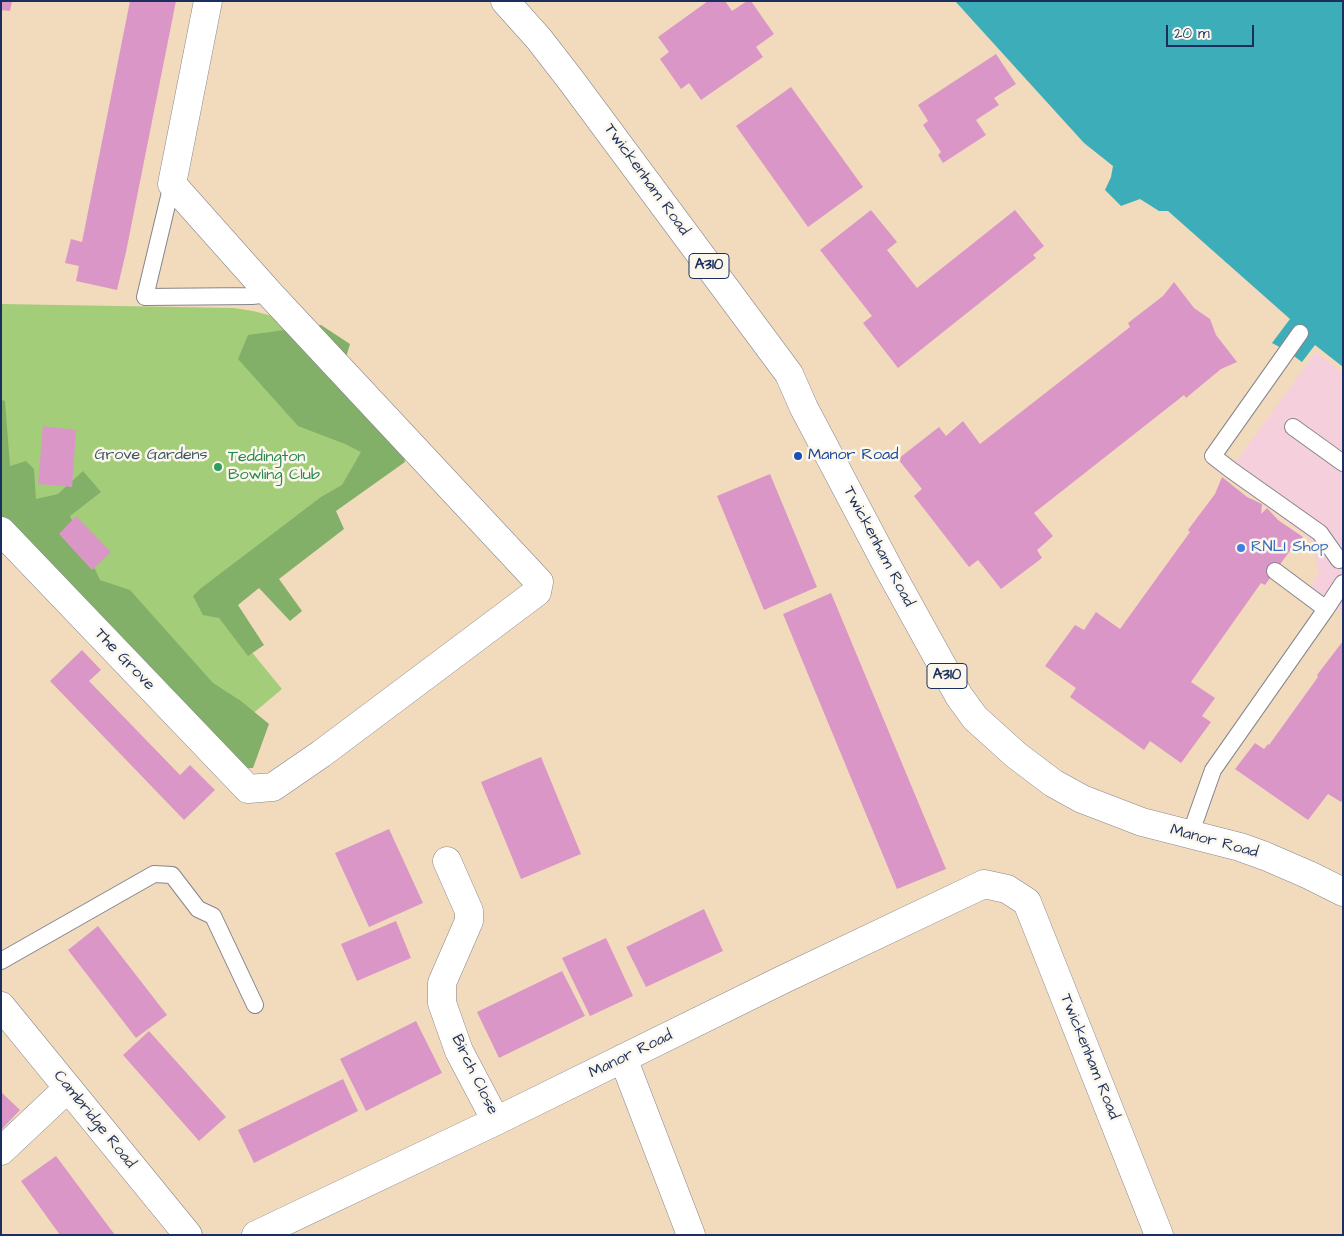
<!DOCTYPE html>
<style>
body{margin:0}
#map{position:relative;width:1344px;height:1236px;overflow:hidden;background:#f2dbbc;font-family:"Architects Daughter",sans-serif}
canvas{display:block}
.frame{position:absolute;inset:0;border:2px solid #1b2f5e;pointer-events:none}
.scale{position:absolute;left:1166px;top:25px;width:88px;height:22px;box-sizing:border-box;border:2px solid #1b2f5e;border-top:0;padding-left:6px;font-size:15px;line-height:18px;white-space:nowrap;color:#1b2f5e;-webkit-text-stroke:4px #fbf7ec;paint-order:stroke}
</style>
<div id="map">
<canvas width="1344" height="1236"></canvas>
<div class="frame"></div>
<div class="scale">20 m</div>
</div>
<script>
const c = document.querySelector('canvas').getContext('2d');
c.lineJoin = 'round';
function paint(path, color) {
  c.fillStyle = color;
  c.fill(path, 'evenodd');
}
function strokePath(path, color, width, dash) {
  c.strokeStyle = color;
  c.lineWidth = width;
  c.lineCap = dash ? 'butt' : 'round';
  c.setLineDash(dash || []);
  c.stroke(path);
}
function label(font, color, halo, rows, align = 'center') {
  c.font = font + ' "Architects Daughter",sans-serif';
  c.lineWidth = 5;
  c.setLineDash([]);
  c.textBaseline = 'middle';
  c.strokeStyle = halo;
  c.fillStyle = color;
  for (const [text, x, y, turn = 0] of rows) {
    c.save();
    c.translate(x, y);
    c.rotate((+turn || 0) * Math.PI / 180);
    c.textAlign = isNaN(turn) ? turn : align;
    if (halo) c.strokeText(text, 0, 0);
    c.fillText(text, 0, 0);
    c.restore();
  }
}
paint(new Path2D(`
 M 1316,352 L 1343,373 L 1343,613 L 1315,594 L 1310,589 L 1319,572 L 1310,539 L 1226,475 Z`), '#f5cfdb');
paint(new Path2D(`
 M 1,304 L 234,308 L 253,311 L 276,317 L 395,448 L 210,601 L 282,689 L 218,743 L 1,514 Z`), '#a4cd79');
paint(new Path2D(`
 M 321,325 L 350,344 L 345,361 L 400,439 L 405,462 L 336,511 L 344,529 L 279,579 L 302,611 L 290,621 L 259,588 L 238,605 L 264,645 L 248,656 L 219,618 L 203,615 L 193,596 L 200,589 L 321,497 L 342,485 L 361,452 L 345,444 L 298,426 L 238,359 L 248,335 Z
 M 1,400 L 5,401 L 10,466 L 26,461 L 34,469 L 36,499 L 58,494 L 83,471 L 101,492 L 70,516 L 100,580 L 130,590 L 213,683 L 241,701 L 269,724 L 253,768 L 216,770 L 1,520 Z`), '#83b069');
paint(new Path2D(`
 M 955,1 L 1343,1 L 1343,367 L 1315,345 L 1302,362 L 1287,351 L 1272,343 L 1290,319 L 1168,211 L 1159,211 L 1140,199 L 1121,206 L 1105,190 L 1111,177 L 1113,166 L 1084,143 Z`), '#3eadba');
paint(new Path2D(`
 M 1,1 L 12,1 L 10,11 L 1,10 Z
 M 130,1 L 176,1 L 126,252 L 117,290 L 76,281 L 79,266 L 65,263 L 71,239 L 82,242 Z
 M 708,1 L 725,1 L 732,11 L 747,1 L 751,1 L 774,34 L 756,47 L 763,57 L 701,100 L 689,83 L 681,89 L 660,59 L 669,52 L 658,37 Z
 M 996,54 L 1016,84 L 994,98 L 999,105 L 976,120 L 986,135 L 943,163 L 938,155 L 941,152 L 923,125 L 928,121 L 918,105 Z
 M 791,87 L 863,187 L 808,227 L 736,126 Z
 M 871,210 L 897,242 L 887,250 L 917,288 L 1015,210 L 1044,246 L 1033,255 L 1036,258 L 898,368 L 863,323 L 872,316 L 820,250 Z
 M 1174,282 L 1194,308 L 1210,319 L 1216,335 L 1237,362 L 1221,369 L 1186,398 L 1184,395 L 1034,513 L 1053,536 L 1037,550 L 1042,558 L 1001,589 L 978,560 L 969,567 L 914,496 L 922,489 L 898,459 L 939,427 L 946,436 L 963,421 L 980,444 L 1130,327 L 1128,323 L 1163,296 Z
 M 43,426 L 76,430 L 72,487 L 38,484 Z
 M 770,474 L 817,587 L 764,610 L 717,496 Z
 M 1222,477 L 1247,497 L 1262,504 L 1261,514 L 1267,508 L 1278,520 L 1303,537 L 1292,548 L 1265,585 L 1261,583 L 1191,682 L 1215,698 L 1202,716 L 1211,722 L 1181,763 L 1150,741 L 1144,750 L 1070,697 L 1076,688 L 1045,666 L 1075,625 L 1084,630 L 1096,612 L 1120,629 L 1190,532 L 1188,530 L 1215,494 Z
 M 76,516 L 111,552 L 92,570 L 59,534 Z
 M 831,593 L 946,869 L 897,889 L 783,614 Z
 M 1343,641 L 1343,799 L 1341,802 L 1328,794 L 1308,820 L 1235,769 L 1255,743 L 1264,749 L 1268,744 L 1269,745 L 1318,677 L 1317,675 Z
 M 82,650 L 101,670 L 89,681 L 180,775 L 190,765 L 215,790 L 184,820 L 50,681 Z
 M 541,757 L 581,854 L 521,879 L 481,782 Z
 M 389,829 L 423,903 L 369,927 L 335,853 Z
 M 704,909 L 723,951 L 646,987 L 626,947 Z
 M 396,921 L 411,958 L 357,981 L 341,944 Z
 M 98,926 L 167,1015 L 136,1038 L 68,950 Z
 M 606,938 L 633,996 L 590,1016 L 562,958 Z
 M 562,971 L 585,1016 L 499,1058 L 477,1012 Z
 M 416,1021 L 442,1073 L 366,1111 L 340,1059 Z
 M 149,1031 L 226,1117 L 199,1141 L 123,1055 Z
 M 343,1079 L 358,1111 L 254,1163 L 238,1130 Z
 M 1,1092 L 20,1110 L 1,1130 Z
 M 56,1156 L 103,1219 L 115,1235 L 60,1235 L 21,1181 Z`), '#db96c8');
const service = new Path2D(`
 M 172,184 L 145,297 L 252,296 L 270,294
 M 1300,333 L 1213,456 L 1231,470 L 1320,533 L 1339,560
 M 1293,427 L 1343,463
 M 1275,571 L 1326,609
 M 1190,835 L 1213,770 L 1326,609 L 1343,583
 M 1,961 L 154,874 L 172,875 L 198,909 L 213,916 L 255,1005`);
const minor = new Path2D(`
 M 1,531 L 248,789 L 273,787 L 321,754 L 537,592 L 539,582 L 270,294 L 172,184 L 208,1
 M 447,861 L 469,911 L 469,921 L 442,983 L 442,1003 L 459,1051 L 496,1121
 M 1,1006 L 188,1235
 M 623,1058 L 691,1235
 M 1,1151 L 68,1088
 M 256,1235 L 496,1121 L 782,980 L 984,884 L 1007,889 L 1027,902 L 1159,1235`);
const primary = new Path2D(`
 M 505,1 L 539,39 L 570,79 L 789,374 L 804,408 L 890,571 L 959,696 L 975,718 L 1016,755 L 1053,783 L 1082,799 L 1142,822 L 1240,847 L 1265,856 L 1309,875 L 1343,892`);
strokePath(service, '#86858d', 18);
strokePath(minor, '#86858d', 29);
strokePath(primary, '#86858d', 29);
strokePath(service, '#fff', 16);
strokePath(minor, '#fff', 28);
strokePath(primary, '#fff', 28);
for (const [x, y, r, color] of [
 [798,456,5,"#1a4fb4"],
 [218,467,5,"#2e9e5b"],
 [1241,548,5,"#3f7fe0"]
]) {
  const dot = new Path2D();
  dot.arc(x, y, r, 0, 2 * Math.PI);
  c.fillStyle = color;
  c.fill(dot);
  strokePath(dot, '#fbf7ec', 2);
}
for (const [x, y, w] of [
 [709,266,40],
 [947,676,40]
]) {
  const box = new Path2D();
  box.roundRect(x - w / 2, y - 12.5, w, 25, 4);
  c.fillStyle = '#fbf7ec';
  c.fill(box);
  strokePath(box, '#1b2f5e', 1);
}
label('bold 15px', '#1b2f5e', null, [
 ["A310",709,266],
 ["A310",947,676]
]);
label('16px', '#1b2f5e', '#fbf7ec', [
 ["Twickenham Road",646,180,54],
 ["Twickenham Road",878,547,62],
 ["The Grove",124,660,46],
 ["Manor Road",1214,842,15],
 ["Manor Road",631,1055,-26],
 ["Twickenham Road",1089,1057,68],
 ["Birch Close",474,1075,64],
 ["Cambridge Road",94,1120,51]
]);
label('16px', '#3d5665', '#fbf7ec', [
 ["Grove Gardens",151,456]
]);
label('16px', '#164399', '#fbf7ec', [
 ["Manor Road",808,456]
], 'left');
label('16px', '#27864d', '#fbf7ec', [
 ["Teddington",228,458],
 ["Bowling Club",228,476]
], 'left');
label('16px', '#366cbe', '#fbf7ec', [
 ["RNLI Shop",1251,548]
], 'left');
</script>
